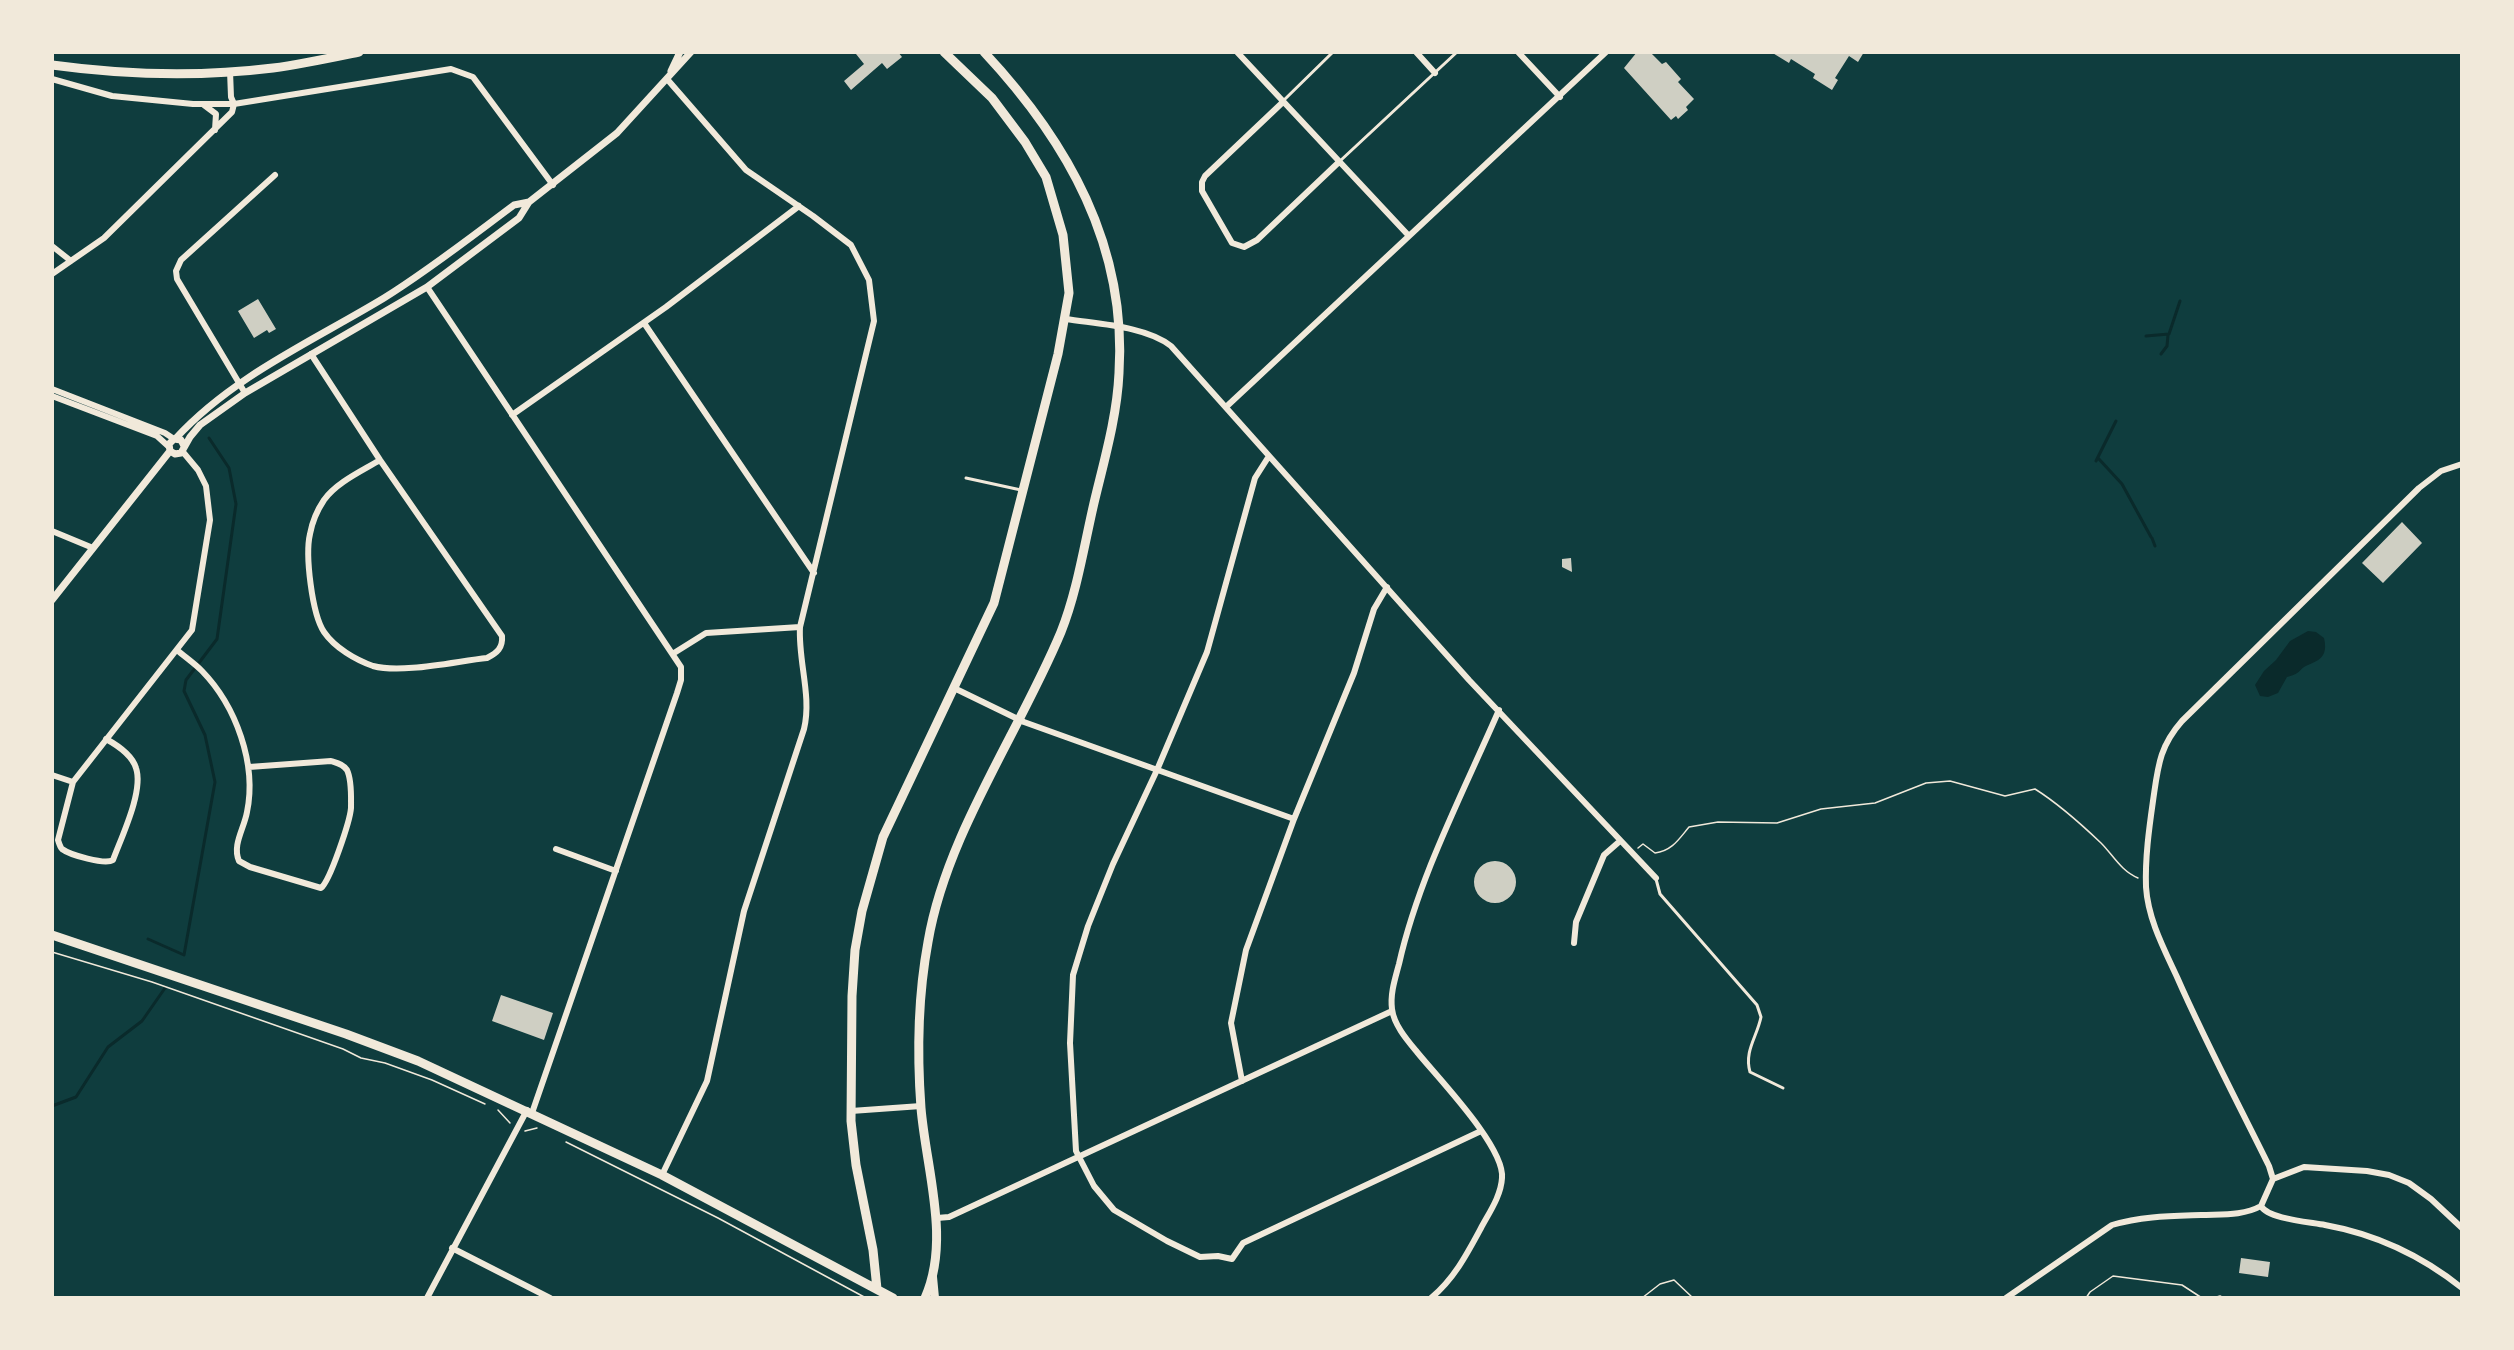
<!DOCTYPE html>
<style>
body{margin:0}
#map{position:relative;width:2514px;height:1350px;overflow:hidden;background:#0f3d3e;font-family:"PT Sans",sans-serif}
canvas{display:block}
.frame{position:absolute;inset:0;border:54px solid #f1e9da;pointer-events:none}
</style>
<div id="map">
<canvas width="2514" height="1350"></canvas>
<div class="frame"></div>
</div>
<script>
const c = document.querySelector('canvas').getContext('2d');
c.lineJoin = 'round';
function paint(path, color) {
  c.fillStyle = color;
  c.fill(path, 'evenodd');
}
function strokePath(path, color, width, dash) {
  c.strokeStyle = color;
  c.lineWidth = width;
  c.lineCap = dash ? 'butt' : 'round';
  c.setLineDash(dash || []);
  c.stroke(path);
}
paint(new Path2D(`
 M 2308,631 L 2316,632 L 2324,638 C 2328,655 2321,660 2308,665 C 2298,669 2303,673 2287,677 L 2278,693 L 2268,697 L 2260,696 L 2255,685 L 2264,671 L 2276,660 L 2290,641 Z`), '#0a2a2b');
strokePath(new Path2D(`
 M 2146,336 L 2169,334 L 2180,301
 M 2161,354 L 2167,346 L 2168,335
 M 2098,458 L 2122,484 L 2151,537
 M 2096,461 L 2116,421
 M 2152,538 L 2155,546
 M 148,939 L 184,955 L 215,782 L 205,735 L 184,691 L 186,680 L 217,639 L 236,504 L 229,468 L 209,438
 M 52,1106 L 76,1097 L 108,1047 L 142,1021 L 165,988`), '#0a2a2b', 3);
paint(new Path2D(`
 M 857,52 L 898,52 L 902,57 L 887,69 L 882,63 L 851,90 L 844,81 L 864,64 L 856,54 Z
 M 1637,52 L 1650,52 L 1662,64 L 1666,62 L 1681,79 L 1678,82 L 1694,99 L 1686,107 L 1688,110 L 1678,119 L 1676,116 L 1671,120 L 1624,68 Z
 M 1771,52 L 1864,52 L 1858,62 L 1849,56 L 1835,78 L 1838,80 L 1832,90 L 1813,78 L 1815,74 L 1791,59 L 1789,63 Z
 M 258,299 L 276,329 L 269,333 L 267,330 L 254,338 L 238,311 Z
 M 2402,522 L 2422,543 L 2383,583 L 2362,563 Z
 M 1571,558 L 1572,572 L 1562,567 L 1562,559 Z
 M1474 882a21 21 0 1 1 42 0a21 21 0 1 1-42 0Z
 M 501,995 L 553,1013 L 544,1040 L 492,1021 Z
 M 2241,1258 L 2270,1262 L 2268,1277 L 2239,1273 Z`), '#cfcfc3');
strokePath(new Path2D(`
 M 1638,848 L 1643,844 L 1655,853 C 1672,851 1679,839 1689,827 L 1718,822 L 1777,823 L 1821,809 L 1875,803 L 1926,783 L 1950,781 L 2005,796 L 2035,789 C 2059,804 2080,823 2101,843 C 2113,855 2121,871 2138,878
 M 52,952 L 152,982 L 343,1049 L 361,1058 L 385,1063 L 432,1080 L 485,1104
 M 498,1110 L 510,1123
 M 525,1131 L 537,1128
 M 566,1142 L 718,1218 L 866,1298
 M 1642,1298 L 1660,1284 L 1674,1280 L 1693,1298
 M 2086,1298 L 2090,1292 L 2113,1276 L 2182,1285 L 2202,1298
 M 2213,1298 L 2220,1296 L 2224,1298`), '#f1e9da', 1.5);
strokePath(new Path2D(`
 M 1283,101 L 1333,52
 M 1340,161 L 1457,52
 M 966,478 L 1021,490
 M 1656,879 L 1660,894 L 1757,1005 L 1761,1017 C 1757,1037 1744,1051 1750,1072 L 1783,1088`), '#f1e9da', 3);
strokePath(new Path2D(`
 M 1237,52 L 1409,236
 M 1416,52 L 1435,73
 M 1518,52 L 1560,97
 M 52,79 L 112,96 L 193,104 L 234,104 L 451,69 L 473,77 L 553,185
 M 1283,102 L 1205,176 L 1202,182 L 1202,191 L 1232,243 L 1244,247 L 1257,240 L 1339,162
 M 204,105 L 216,114 L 215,130
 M 52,246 L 71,261
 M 52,274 L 104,238 L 232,112 L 234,104 L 231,97 L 230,71
 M 427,287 L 681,667 L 681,680 L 677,693 L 532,1113
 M 1066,319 C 1097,324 1146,326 1171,346 L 1469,680 L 1656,878
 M 644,323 L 814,573
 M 311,354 L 380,460 L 502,636 C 503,648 497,653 487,658 C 457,661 402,674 373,666 C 356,660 335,648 324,632 C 312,614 305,555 310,534 C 312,523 318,509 324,500 C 337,482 362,471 380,460
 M 52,389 L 165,433 L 174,439
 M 245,393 L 177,279 L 176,271 L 181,260 L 275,175
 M 52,396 L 157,436 L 168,446
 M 1226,407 L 1606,52
 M 512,415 L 666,307 L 799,206
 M 1269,456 L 1255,478 L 1207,652 L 1157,770 L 1113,864 L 1088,926 L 1073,975 L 1070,1043 L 1076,1151 L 1094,1186 L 1114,1210 L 1167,1241 L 1200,1257 L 1218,1256 L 1232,1259 L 1243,1243 L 1481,1131
 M 52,531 L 93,548
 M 177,650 C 185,657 194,663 202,671 C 236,706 257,764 247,812 C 244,829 232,845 239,861 L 250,867 L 321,888 C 330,881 350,821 351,808 C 351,797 352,780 347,770 C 343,764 337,763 331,761 L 249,767
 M 674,653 L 706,633 L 800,627
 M 954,688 L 1024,722 L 1294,819
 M 106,739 C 117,745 132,755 136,768 C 144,791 121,838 113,860 C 105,865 70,855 62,849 C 60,847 59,843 58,840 L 73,782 L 192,630 L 210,520 L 206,486 L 198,470 L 183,452
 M 52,775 L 73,782
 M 556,849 L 616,871
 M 1574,943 L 1576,922 L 1604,855 L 1620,841
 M 1242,1081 L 1231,1023 L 1246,950 L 1294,819 L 1354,673 L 1374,609 L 1387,587
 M 851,1111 L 921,1106
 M 662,1175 L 707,1081 L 744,911 L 804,729 C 812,696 798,661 800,627 L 874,321 L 869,280 L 851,245 L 813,216 L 746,170 L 667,79
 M 2273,1179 L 2304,1167 L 2367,1171 L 2389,1175 L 2409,1183 L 2431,1199 L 2462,1228
 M 2261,1206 C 2268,1219 2310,1222 2325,1225 C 2375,1234 2422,1256 2462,1288
 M 937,1218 L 949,1217 L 1392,1011
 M 452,1248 L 550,1298
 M 427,1298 L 527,1110
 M 1431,1298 C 1454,1279 1467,1254 1481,1228 C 1489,1213 1501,1196 1502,1178 C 1505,1147 1438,1078 1417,1052 C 1407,1040 1394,1025 1392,1009 C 1390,994 1395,979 1399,964 C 1419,876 1463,793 1499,710
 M 2006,1298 L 2112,1225 C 2142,1216 2171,1216 2201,1215 C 2221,1214 2243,1216 2261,1206 L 2273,1179 L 2269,1166 C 2238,1103 2205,1041 2177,977 C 2164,949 2148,919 2146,887 C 2145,858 2149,829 2153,801 C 2158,767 2159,747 2182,721 L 2419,488 L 2441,471 L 2462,464`), '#f1e9da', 6);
strokePath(new Path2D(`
 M 671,71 L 680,52
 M 176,438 C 233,376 313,341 384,298 C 429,270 471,237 514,205 L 529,202
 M 170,451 L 175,454 L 181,453 L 190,437 L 200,425 L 245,393 L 427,287 L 519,218 L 529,202 L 617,133 L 691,52
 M 170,451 L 169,444 L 174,439 L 181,440 L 184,446
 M 52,600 L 170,451`), '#f1e9da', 7);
strokePath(new Path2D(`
 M 933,1277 L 935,1298`), '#f1e9da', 8);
strokePath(new Path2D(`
 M 52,65 C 125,75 200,77 273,68 C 302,64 330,58 359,52
 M 52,935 L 346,1034 L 418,1061 L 662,1175 L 893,1298
 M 877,1289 L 873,1250 L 856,1165 L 851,1121 L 852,996 L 855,950 L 862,911 L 883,837 L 994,603 L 1058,354 L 1069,293 L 1063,235 L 1046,177 L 1025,142 L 992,98 L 944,52
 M 925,1298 C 951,1240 926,1169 921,1108 C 917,1054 918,996 928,942 C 946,835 1019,733 1061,632 C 1077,592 1084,546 1094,503 C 1104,461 1117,417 1119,373 C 1127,246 1068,142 984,52`), '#f1e9da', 9);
</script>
